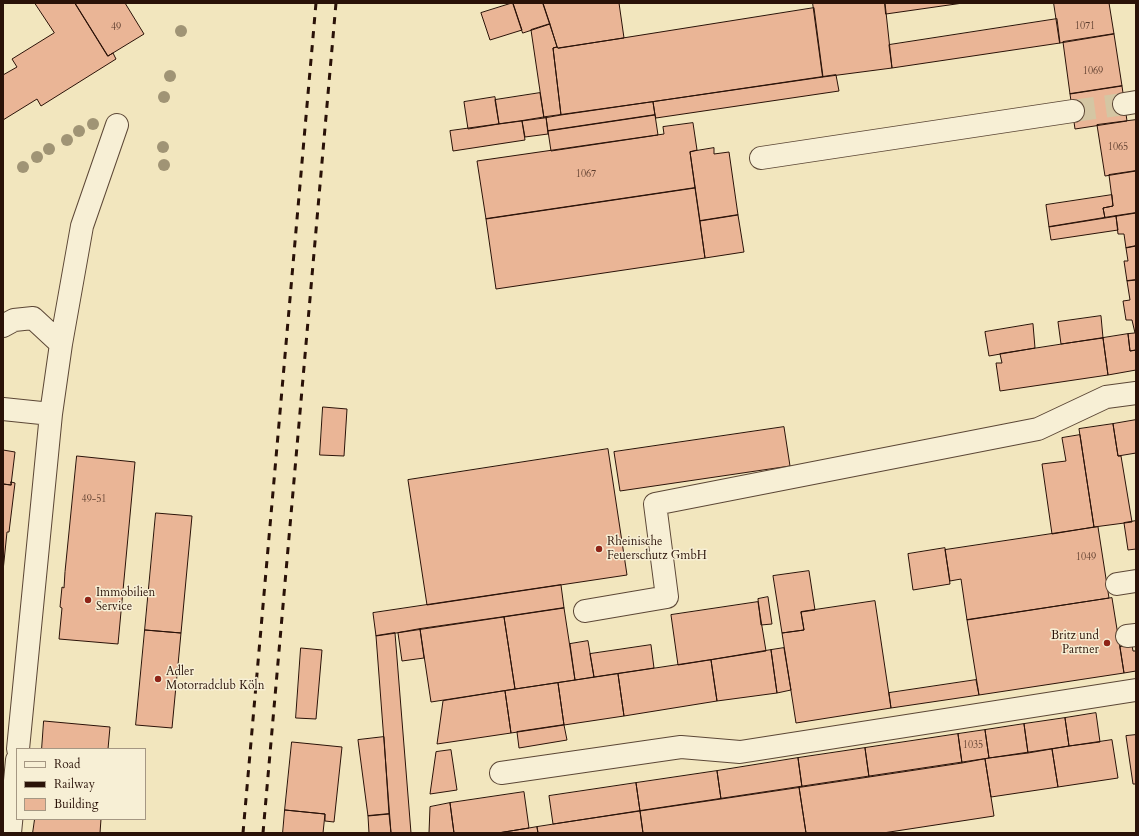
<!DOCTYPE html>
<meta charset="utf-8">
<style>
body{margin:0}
#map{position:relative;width:1139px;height:836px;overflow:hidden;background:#f2e6be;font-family:Cardo,serif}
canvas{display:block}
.frame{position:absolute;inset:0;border:4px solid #2a1208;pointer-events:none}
.legend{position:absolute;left:16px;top:748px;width:130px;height:72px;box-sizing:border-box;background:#f7efd5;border:1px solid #a59783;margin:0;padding:5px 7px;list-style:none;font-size:12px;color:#2a1208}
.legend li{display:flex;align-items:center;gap:8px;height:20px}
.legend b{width:20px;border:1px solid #a59783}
</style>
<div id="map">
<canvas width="1139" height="836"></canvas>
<div class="frame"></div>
<ul class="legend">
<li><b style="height:5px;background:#f7efd5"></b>Road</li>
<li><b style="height:5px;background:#2a1208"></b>Railway</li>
<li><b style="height:11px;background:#eab596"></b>Building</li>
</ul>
</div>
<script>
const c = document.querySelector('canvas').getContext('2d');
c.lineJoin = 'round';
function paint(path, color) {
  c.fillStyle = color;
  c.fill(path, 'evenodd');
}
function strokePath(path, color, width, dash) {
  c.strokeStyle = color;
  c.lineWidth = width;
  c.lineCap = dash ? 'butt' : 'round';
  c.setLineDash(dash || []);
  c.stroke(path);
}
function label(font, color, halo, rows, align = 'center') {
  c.font = font + ' Cardo,serif';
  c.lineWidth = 3;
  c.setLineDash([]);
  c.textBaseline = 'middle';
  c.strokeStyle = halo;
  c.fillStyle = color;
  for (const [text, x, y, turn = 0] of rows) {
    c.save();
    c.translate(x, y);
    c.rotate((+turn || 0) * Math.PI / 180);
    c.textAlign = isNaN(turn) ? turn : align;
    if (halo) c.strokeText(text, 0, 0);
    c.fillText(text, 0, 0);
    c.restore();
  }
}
const building = new Path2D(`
 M 35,3 L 75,3 L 108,56 L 113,53 L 116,59 L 41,106 L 37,99 L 3,120 L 3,75 L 17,67 L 12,59 L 54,33 Z
 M 75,3 L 125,3 L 144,34 L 108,56 Z
 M 513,3 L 522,30 L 490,40 L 481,13 Z
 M 513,3 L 543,3 L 550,24 L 523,33 Z
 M 543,3 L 619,3 L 624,38 L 558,48 Z
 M 813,3 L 885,3 L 892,68 L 823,77 Z
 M 885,3 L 963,3 L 886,14 Z
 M 1054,3 L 1109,3 L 1114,34 L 1060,43 Z
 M 814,8 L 823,77 L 561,115 L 553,48 L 557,47 L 558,48 Z
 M 1057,19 L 1060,43 L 892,68 L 889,45 Z
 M 550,24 L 557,47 L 553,48 L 561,115 L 544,118 L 531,30 Z
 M 1114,34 L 1122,86 L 1070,94 L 1063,42 Z
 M 836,75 L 839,91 L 656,118 L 655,115 L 653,102 Z
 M 1122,86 L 1127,121 L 1075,129 L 1070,94 Z
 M 540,93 L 544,118 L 499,124 L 495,100 Z
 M 495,97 L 499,124 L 468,129 L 464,102 Z
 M 653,102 L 655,115 L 548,131 L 546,117 Z
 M 655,115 L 658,135 L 551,151 L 548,131 Z
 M 546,117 L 548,134 L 525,137 L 522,121 Z
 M 1136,120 L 1136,171 L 1105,176 L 1097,125 Z
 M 522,121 L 525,140 L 453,151 L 450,131 Z
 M 693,123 L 697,150 L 690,152 L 695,188 L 486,219 L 477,161 L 664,134 L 663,127 Z
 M 714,148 L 714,154 L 729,152 L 738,215 L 700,221 L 690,152 Z
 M 1136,171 L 1136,213 L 1105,218 L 1103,208 L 1113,206 L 1109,175 Z
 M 695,188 L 705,258 L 496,289 L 486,219 Z
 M 1112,195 L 1113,206 L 1103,208 L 1105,218 L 1049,227 L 1046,205 Z
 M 1136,213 L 1136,246 L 1126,248 L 1124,234 L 1118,234 L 1116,216 Z
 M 738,215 L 744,252 L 705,258 L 700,221 Z
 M 1116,216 L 1118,230 L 1051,240 L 1049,227 Z
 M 1136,246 L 1136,280 L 1127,281 L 1124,261 L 1128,261 L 1126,248 Z
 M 1136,280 L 1136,333 L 1135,333 L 1132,320 L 1126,320 L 1123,301 L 1130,300 L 1127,281 Z
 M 1101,316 L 1103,338 L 1061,344 L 1058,322 Z
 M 1033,324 L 1035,348 L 989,356 L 985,332 Z
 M 1135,333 L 1136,333 L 1136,350 L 1130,351 L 1128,334 Z
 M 1128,334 L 1130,351 L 1136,350 L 1136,370 L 1108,375 L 1103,338 Z
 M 1103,338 L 1108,375 L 1000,391 L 996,363 L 1002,363 L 1000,354 Z
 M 323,407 L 347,409 L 344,456 L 320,455 Z
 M 1136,420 L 1136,453 L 1118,456 L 1113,424 Z
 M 1113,424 L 1118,456 L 1121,456 L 1132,522 L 1094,527 L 1079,429 Z
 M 784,427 L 790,466 L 620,491 L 614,452 Z
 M 1080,435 L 1094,527 L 1052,534 L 1042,464 L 1066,461 L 1062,438 Z
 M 608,449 L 627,575 L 427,605 L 408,480 Z
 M 3,450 L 15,452 L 11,485 L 3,484 Z
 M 77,456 L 135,462 L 118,644 L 59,639 L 62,608 L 60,607 L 62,587 L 64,588 L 65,572 Z
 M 11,482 L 15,483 L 9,532 L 7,532 L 3,571 L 3,484 L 11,485 Z
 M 156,513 L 192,516 L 181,633 L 145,630 Z
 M 1136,521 L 1136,549 L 1128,550 L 1124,523 Z
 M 1098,527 L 1109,598 L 967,620 L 961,579 L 950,581 L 945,550 Z
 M 945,548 L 950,584 L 913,590 L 908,554 Z
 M 809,571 L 815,610 L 801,612 L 804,630 L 782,633 L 773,576 Z
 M 561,585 L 564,608 L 376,636 L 373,613 Z
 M 768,597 L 772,624 L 761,625 L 758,599 Z
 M 1112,598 L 1124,673 L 979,695 L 967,620 Z
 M 875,601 L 891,708 L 796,723 L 782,633 L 804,630 L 801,612 Z
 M 758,602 L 766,651 L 678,665 L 671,615 Z
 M 564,608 L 575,680 L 515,689 L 504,617 Z
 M 504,617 L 515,689 L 431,702 L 420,629 Z
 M 420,629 L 424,658 L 402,661 L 398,633 Z
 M 145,630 L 181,633 L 172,728 L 136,725 Z
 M 395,633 L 411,833 L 391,833 L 376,636 Z
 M 588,641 L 594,677 L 575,680 L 570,644 Z
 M 651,645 L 654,668 L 594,677 L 590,654 Z
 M 1132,645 L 1133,651 L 1136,651 L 1136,671 L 1124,673 L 1120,647 Z
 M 301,648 L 322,650 L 316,719 L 296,718 Z
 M 784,648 L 791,690 L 777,693 L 771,650 Z
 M 771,650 L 777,693 L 717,701 L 711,660 Z
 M 711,660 L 717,701 L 624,716 L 618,674 Z
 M 618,674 L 624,716 L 564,725 L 558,683 Z
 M 976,680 L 979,695 L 891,708 L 889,693 Z
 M 558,683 L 564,725 L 511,733 L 505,691 Z
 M 505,691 L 511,733 L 437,744 L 443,701 Z
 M 1096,713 L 1100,742 L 1069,746 L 1065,718 Z
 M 1065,718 L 1069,746 L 1028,753 L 1024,724 Z
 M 44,721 L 110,727 L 108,749 L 42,749 Z
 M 1024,724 L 1028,753 L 989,758 L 985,730 Z
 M 564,725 L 567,740 L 519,748 L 517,732 Z
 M 985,730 L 989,758 L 962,763 L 958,734 Z
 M 958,734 L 962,763 L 869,777 L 865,748 Z
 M 1136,735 L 1136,784 L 1133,784 L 1126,736 Z
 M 384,737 L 389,814 L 368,816 L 358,740 Z
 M 1112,740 L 1118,778 L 1058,787 L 1052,749 Z
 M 292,742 L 342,747 L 334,822 L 325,821 L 325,814 L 285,810 Z
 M 865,748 L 869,777 L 802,787 L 798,758 Z
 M 1052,749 L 1058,787 L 991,797 L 985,759 Z
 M 451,750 L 457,790 L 430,794 L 436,752 Z
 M 798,758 L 802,787 L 721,799 L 717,771 Z
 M 985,759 L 994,816 L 883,833 L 806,833 L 799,787 Z
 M 717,771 L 721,799 L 640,811 L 636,783 Z
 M 636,783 L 640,811 L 553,824 L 549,796 Z
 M 799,787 L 806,833 L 643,833 L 640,811 Z
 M 524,792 L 529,828 L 498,833 L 454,833 L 450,803 Z
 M 450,803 L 454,833 L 429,833 L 430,807 Z
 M 285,810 L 325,814 L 323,833 L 283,833 Z
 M 640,811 L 643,833 L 538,833 L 537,827 Z
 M 389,814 L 391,833 L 369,833 L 368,816 Z
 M 35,819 L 101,819 L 100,833 L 33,833 Z
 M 537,827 L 538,833 L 498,833 L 529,828 Z`);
paint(building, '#eab596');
strokePath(building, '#2a1208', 1);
strokePath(new Path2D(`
 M 1073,111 L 1124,104`), '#d4c6a3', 22, [22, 11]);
const minor = new Path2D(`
 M 1124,104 L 1136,102
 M 761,158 L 1073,111
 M 3,326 L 14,320 L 33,318 L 61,344
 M 3,409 L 51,414
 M 1117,584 L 1136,581
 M 585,611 L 667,597 L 655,504 L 1038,429 L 1106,397 L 1136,393
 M 1127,636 L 1136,635
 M 18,749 L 51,414 L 61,344 L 82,226 L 117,125
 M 501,773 L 681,747 L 740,752 L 1136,690
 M 10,833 L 17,760`);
strokePath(minor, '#5c4736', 24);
strokePath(minor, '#f7efd5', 22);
strokePath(new Path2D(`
 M 243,833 L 316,3
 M 263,833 L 336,3`), '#2a1208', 3, [7, 7]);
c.fillStyle = '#a09475';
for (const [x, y] of [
 [181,31],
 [170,76],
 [164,97],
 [93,124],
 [79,131],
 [67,140],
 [163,147],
 [49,149],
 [37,157],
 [164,165],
 [23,167]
]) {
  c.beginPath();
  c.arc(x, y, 6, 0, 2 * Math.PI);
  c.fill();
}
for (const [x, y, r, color] of [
 [599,549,4,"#8f2418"],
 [88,600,4,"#8f2418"],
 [1107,643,4,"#8f2418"],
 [158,679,4,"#8f2418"]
]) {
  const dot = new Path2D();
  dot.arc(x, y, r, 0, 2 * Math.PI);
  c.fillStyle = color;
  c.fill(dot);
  strokePath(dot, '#f7efd5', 1.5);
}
label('10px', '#5a3b2c', null, [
 ["1071",1085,27],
 ["49",116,28],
 ["1069",1093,72],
 ["1065",1118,148],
 ["1067",586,175],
 ["49-51",94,500],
 ["1049",1086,558],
 ["1035",973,746]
]);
label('12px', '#2a1208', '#f7efd5', [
 ["Rheinische",607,542],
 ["Feuerschutz GmbH",607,556],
 ["Immobilien",96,593],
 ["Service",96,607],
 ["Britz und",1099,636,"right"],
 ["Partner",1099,650,"right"],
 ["Adler",166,672],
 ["Motorradclub Köln",166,686]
], 'left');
</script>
